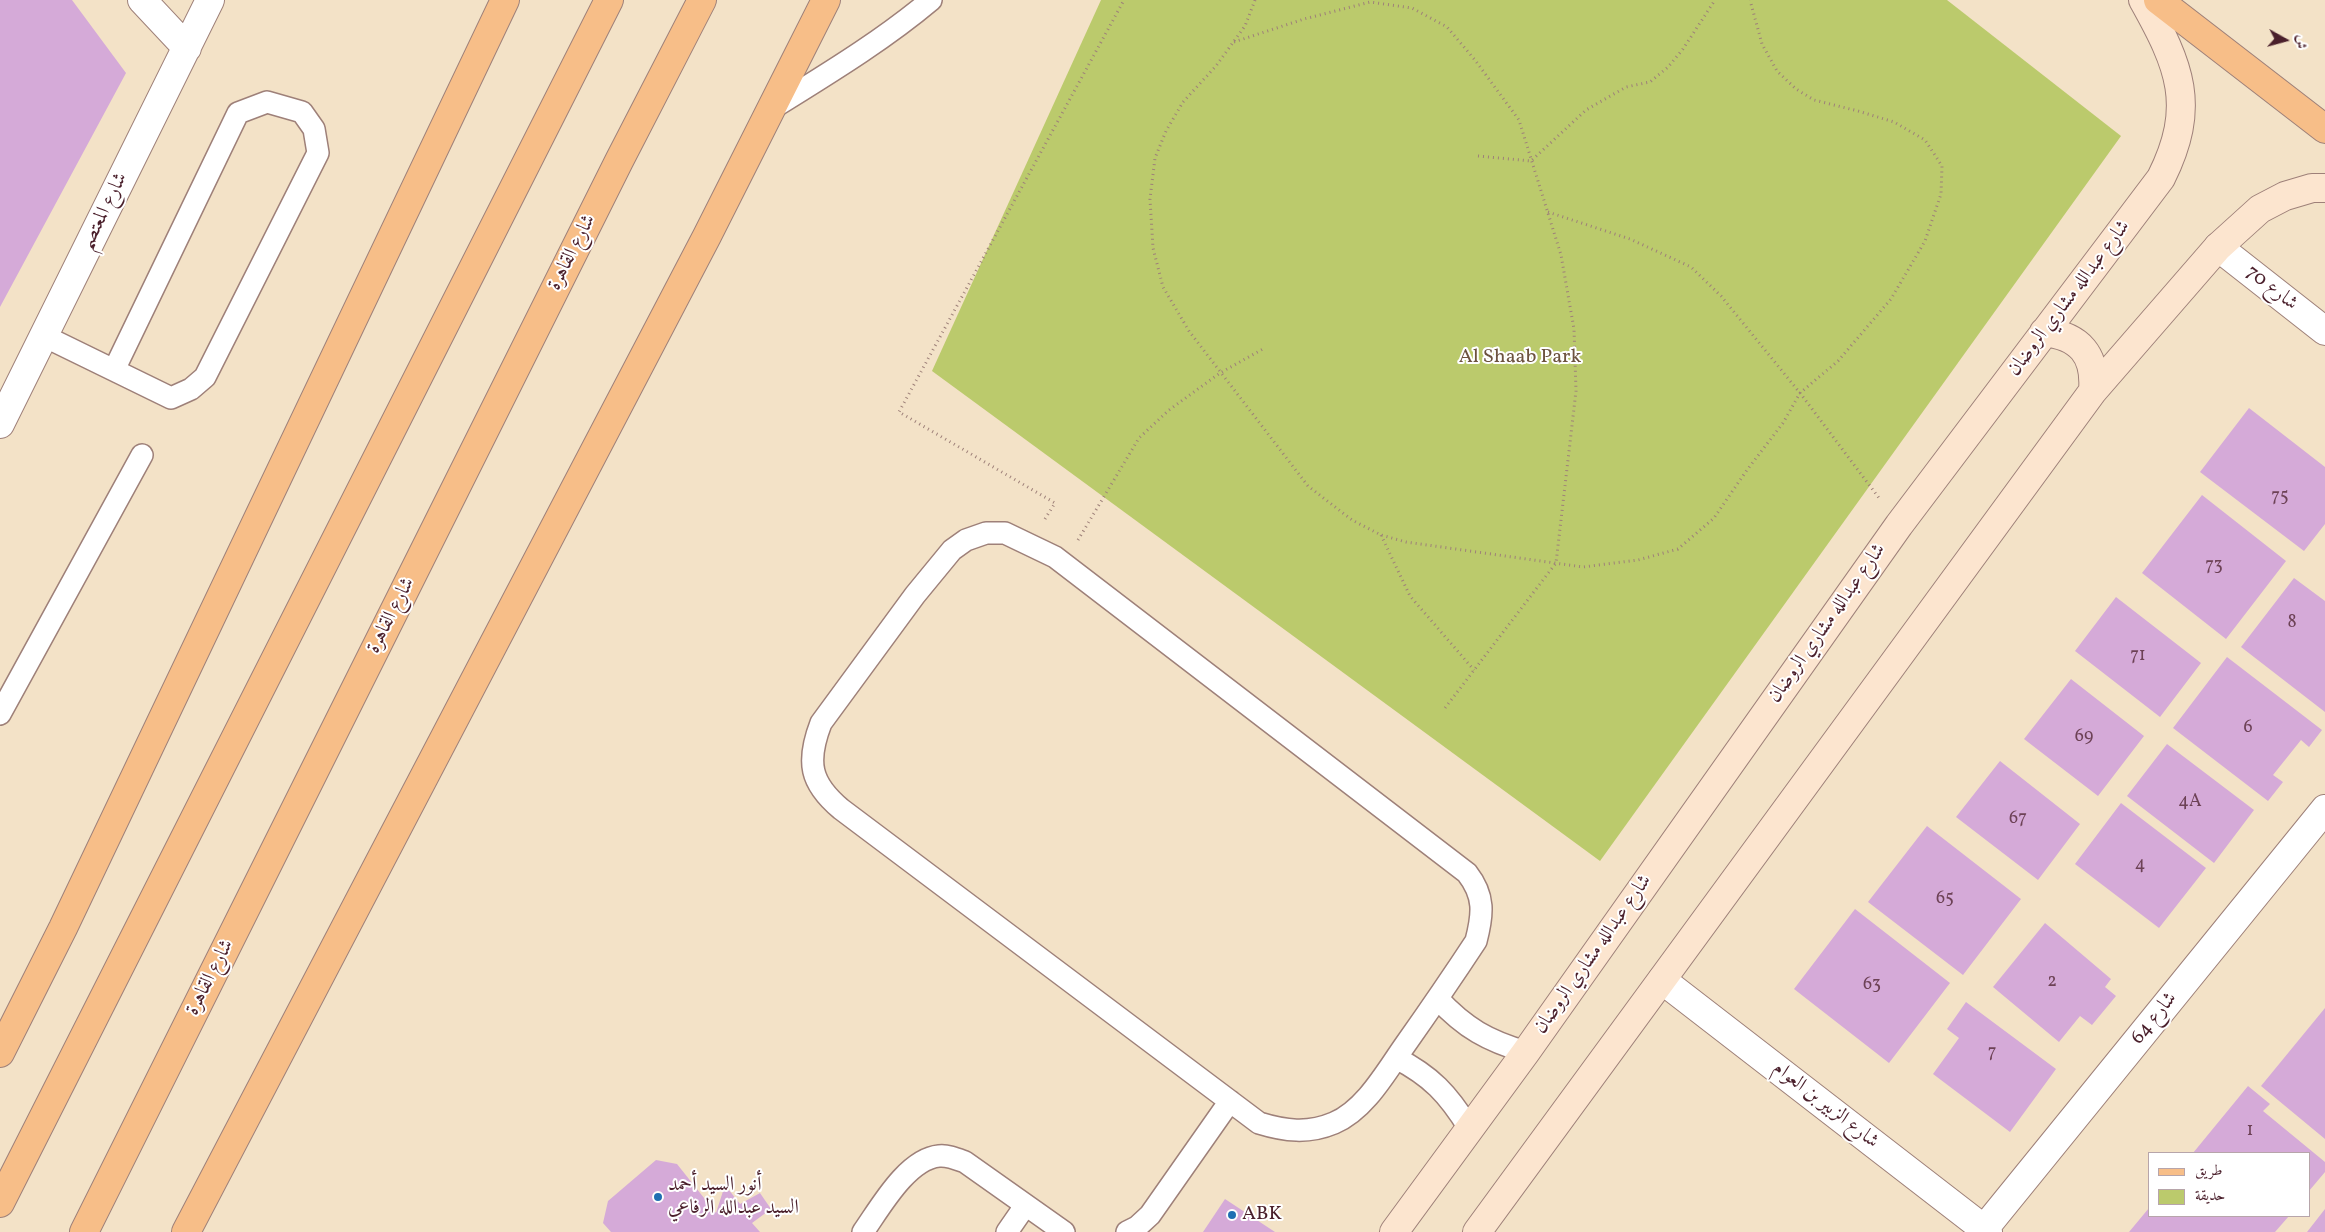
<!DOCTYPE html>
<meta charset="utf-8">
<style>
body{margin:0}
#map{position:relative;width:2325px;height:1232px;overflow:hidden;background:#f3e2c7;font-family:Vollkorn,Amiri,serif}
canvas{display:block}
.legend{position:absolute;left:2148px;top:1152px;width:162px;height:65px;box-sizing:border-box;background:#fff;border:1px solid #b7a5aa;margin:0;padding:6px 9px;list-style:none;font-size:15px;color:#4a1f2b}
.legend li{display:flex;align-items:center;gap:10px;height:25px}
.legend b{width:25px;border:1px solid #b7a5aa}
.north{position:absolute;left:2260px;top:15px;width:50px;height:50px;-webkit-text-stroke:4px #fff;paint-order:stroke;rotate:97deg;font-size:14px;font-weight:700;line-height:20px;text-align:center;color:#4a1f2b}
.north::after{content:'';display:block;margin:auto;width:18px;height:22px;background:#4a1f2b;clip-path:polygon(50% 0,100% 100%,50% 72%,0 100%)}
</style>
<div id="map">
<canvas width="2325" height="1232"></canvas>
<ul class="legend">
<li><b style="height:6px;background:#f7be88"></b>طريق</li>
<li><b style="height:14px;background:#bbca6c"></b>حديقة</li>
</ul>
<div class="north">ش</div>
</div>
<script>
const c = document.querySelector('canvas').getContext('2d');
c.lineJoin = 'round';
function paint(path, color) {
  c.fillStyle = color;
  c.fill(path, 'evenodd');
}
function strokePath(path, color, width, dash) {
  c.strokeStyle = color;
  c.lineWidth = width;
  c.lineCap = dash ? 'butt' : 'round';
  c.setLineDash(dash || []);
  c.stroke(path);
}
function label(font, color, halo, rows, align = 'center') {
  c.font = font + ' Vollkorn,Amiri,serif';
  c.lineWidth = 4;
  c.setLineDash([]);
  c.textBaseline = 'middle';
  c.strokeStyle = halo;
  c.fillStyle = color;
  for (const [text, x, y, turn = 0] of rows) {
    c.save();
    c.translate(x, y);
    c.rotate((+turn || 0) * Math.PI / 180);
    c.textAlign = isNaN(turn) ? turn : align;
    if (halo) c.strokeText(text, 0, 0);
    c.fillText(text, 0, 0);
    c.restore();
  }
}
paint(new Path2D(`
 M 1101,0 L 1947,0 L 2121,136 L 1600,861 L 932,371 Z`), '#bbca6c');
paint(new Path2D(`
 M 0,0 L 72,0 L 126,73 L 0,307 Z
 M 2249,408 L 2325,467 L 2325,524 L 2304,551 L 2200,472 Z
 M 2202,495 L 2286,561 L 2226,639 L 2142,573 Z
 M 2294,578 L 2325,601 L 2325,712 L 2241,647 Z
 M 2116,597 L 2201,663 L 2160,717 L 2075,651 Z
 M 2227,657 L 2322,730 L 2309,747 L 2301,740 L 2273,775 L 2283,782 L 2268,801 L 2173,728 Z
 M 2071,679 L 2144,736 L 2098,796 L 2024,739 Z
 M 2167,744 L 2254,810 L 2214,863 L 2127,796 Z
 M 2000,761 L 2080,824 L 2038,880 L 1956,817 Z
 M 2121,803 L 2206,868 L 2159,928 L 2075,864 Z
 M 1927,826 L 2021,899 L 1963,975 L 1868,902 Z
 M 1855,909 L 1950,983 L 1889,1063 L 1794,989 Z
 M 2045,923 L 2111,979 L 2105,987 L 2116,996 L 2092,1025 L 2080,1016 L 2059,1042 L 1993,987 Z
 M 1966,1002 L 2056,1069 L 2010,1132 L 1933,1074 L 1959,1038 L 1947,1029 Z
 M 2325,1008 L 2325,1139 L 2261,1086 Z
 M 2248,1086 L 2270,1104 L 2263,1111 L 2325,1162 L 2325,1172 L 2309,1191 L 2309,1153 L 2193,1153 Z
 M 656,1160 L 677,1164 L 716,1213 L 725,1185 L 740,1204 L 760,1193 L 771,1209 L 752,1223 L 760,1232 L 611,1232 L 603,1223 L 608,1201 Z
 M 1225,1199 L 1275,1232 L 1203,1232 Z
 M 2149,1208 L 2149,1216 L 2289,1216 L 2275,1232 L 2129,1232 Z
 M 2325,1209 L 2325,1232 L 2307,1232 Z`), '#d5aad8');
const lane = new Path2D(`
 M 768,111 C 824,76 881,42 931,0
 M 44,336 L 171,398 L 191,389 L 205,377 L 318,153 L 314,129 L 302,112 L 267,102 L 238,113 L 114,370
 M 986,533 L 1005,533 L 1055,557 L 1467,873 C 1485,896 1483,914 1476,941 C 1453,976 1429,1011 1405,1045 C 1386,1072 1365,1110 1334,1123 C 1308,1134 1285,1131 1259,1123 L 841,809 C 810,783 806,762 821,723 L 915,595 L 952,550 L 966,540 Z
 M 0,714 L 142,455
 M 1438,999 C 1465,1028 1488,1041 1526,1052
 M 1396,1058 C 1431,1076 1448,1094 1469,1128
 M 863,1232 C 880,1208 907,1159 939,1156 C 948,1155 957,1159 965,1162 L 1064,1232
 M 1007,1232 L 1025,1206
 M 1127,1232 L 1137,1227 L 1150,1215 L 1230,1101`);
const street = new Path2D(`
 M 142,0 L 187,48
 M 2218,247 L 2325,331
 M 0,424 L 210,0
 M 1662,980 L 1988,1232
 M 1984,1229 L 2325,809`);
const secondary = new Path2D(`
 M 2044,332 C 2080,336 2096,355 2093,391
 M 1394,1232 L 1526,1052 L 1899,525 L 2161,178 C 2197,106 2180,66 2143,0
 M 1477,1232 L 2093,391 L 2218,247 L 2260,209 L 2285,196 L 2312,188 L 2325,188`);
const primary = new Path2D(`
 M 2158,0 L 2325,129
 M 0,1053 L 63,928 L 505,0
 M 0,1203 L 609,0
 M 84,1232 L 619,161 L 702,0
 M 186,1232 L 707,236 L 826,0`);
strokePath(lane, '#9e8079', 24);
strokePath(street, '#9e8079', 30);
strokePath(secondary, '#9e8079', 30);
strokePath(primary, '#9e8079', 30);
strokePath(new Path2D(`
 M 1255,0 L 1245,26 L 1216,66 L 1183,102 L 1166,131 L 1155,158 L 1150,199 L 1153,248 L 1163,287 L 1189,331 L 1308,486 L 1352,520 L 1381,535 L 1406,542 L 1583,567 L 1638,560 L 1678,549 L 1714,518 L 1747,470 L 1783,423 L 1800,393 L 1838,361 L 1891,299 L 1925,241 L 1941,194 L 1942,166 L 1925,140 L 1894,122 L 1858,111 L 1814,100 L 1796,89 L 1777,71 L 1762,44 L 1750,0
 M 1234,42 L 1304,19 L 1370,2 L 1412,8 L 1447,27 L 1475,60 L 1519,120 L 1561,255 L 1574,329 L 1576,391 L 1556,563 L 1445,708
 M 1478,156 L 1531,161 L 1586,110 L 1626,87 L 1650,82 L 1668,67 L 1683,49 L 1715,0
 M 1548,212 L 1630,239 L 1691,267 L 1721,296 L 1800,393 L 1879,498
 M 1045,519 L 1055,503 L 899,412 L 1124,0
 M 1381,535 L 1410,596 L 1474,670
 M 1078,540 L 1139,438 L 1169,410 L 1220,373 L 1263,349`), '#9e8079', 3, [1, 4]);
strokePath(lane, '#fff', 21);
strokePath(street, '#fff', 28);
strokePath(secondary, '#fce5cf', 28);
strokePath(primary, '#f7be88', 28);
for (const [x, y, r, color] of [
 [658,1197,5,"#1f6fb2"],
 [1232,1215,5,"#1f6fb2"]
]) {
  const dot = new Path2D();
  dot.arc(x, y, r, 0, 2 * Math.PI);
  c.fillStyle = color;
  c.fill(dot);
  strokePath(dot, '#fff', 2);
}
label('18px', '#6d4256', null, [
 ["75",2280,498],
 ["73",2214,567],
 ["8",2292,624],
 ["71",2138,657],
 ["6",2248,729],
 ["69",2084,738],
 ["4A",2190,803],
 ["67",2018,820],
 ["4",2140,866],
 ["65",1945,900],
 ["2",2052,983],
 ["63",1872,986],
 ["7",1992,1054],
 ["1",2250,1132]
]);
label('20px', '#4a1f2b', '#fff', [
 ["شارع المعتصم",105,212,-64],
 ["شارع القاهرة",573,253,-63],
 ["شارع 70",2271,289,38],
 ["شارع عبدالله مشاري الروضان",2070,299,-53],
 ["شارع القاهرة",392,616,-63],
 ["شارع عبدالله مشاري الروضان",1828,624,-55],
 ["شارع عبدالله مشاري الروضان",1594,955,-55],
 ["شارع القاهرة",211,978,-63],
 ["شارع 64",2155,1019,-51],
 ["شارع الزبير بن العوام",1825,1106,38]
]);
label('20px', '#6c523e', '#fff', [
 ["Al Shaab Park",1520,358]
]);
label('20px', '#4a1f2b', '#fff', [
 ["أنور السيد أحمد",668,1186],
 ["السيد عبدالله الرفاعي",668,1209],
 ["ABK",1242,1215]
], 'left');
</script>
